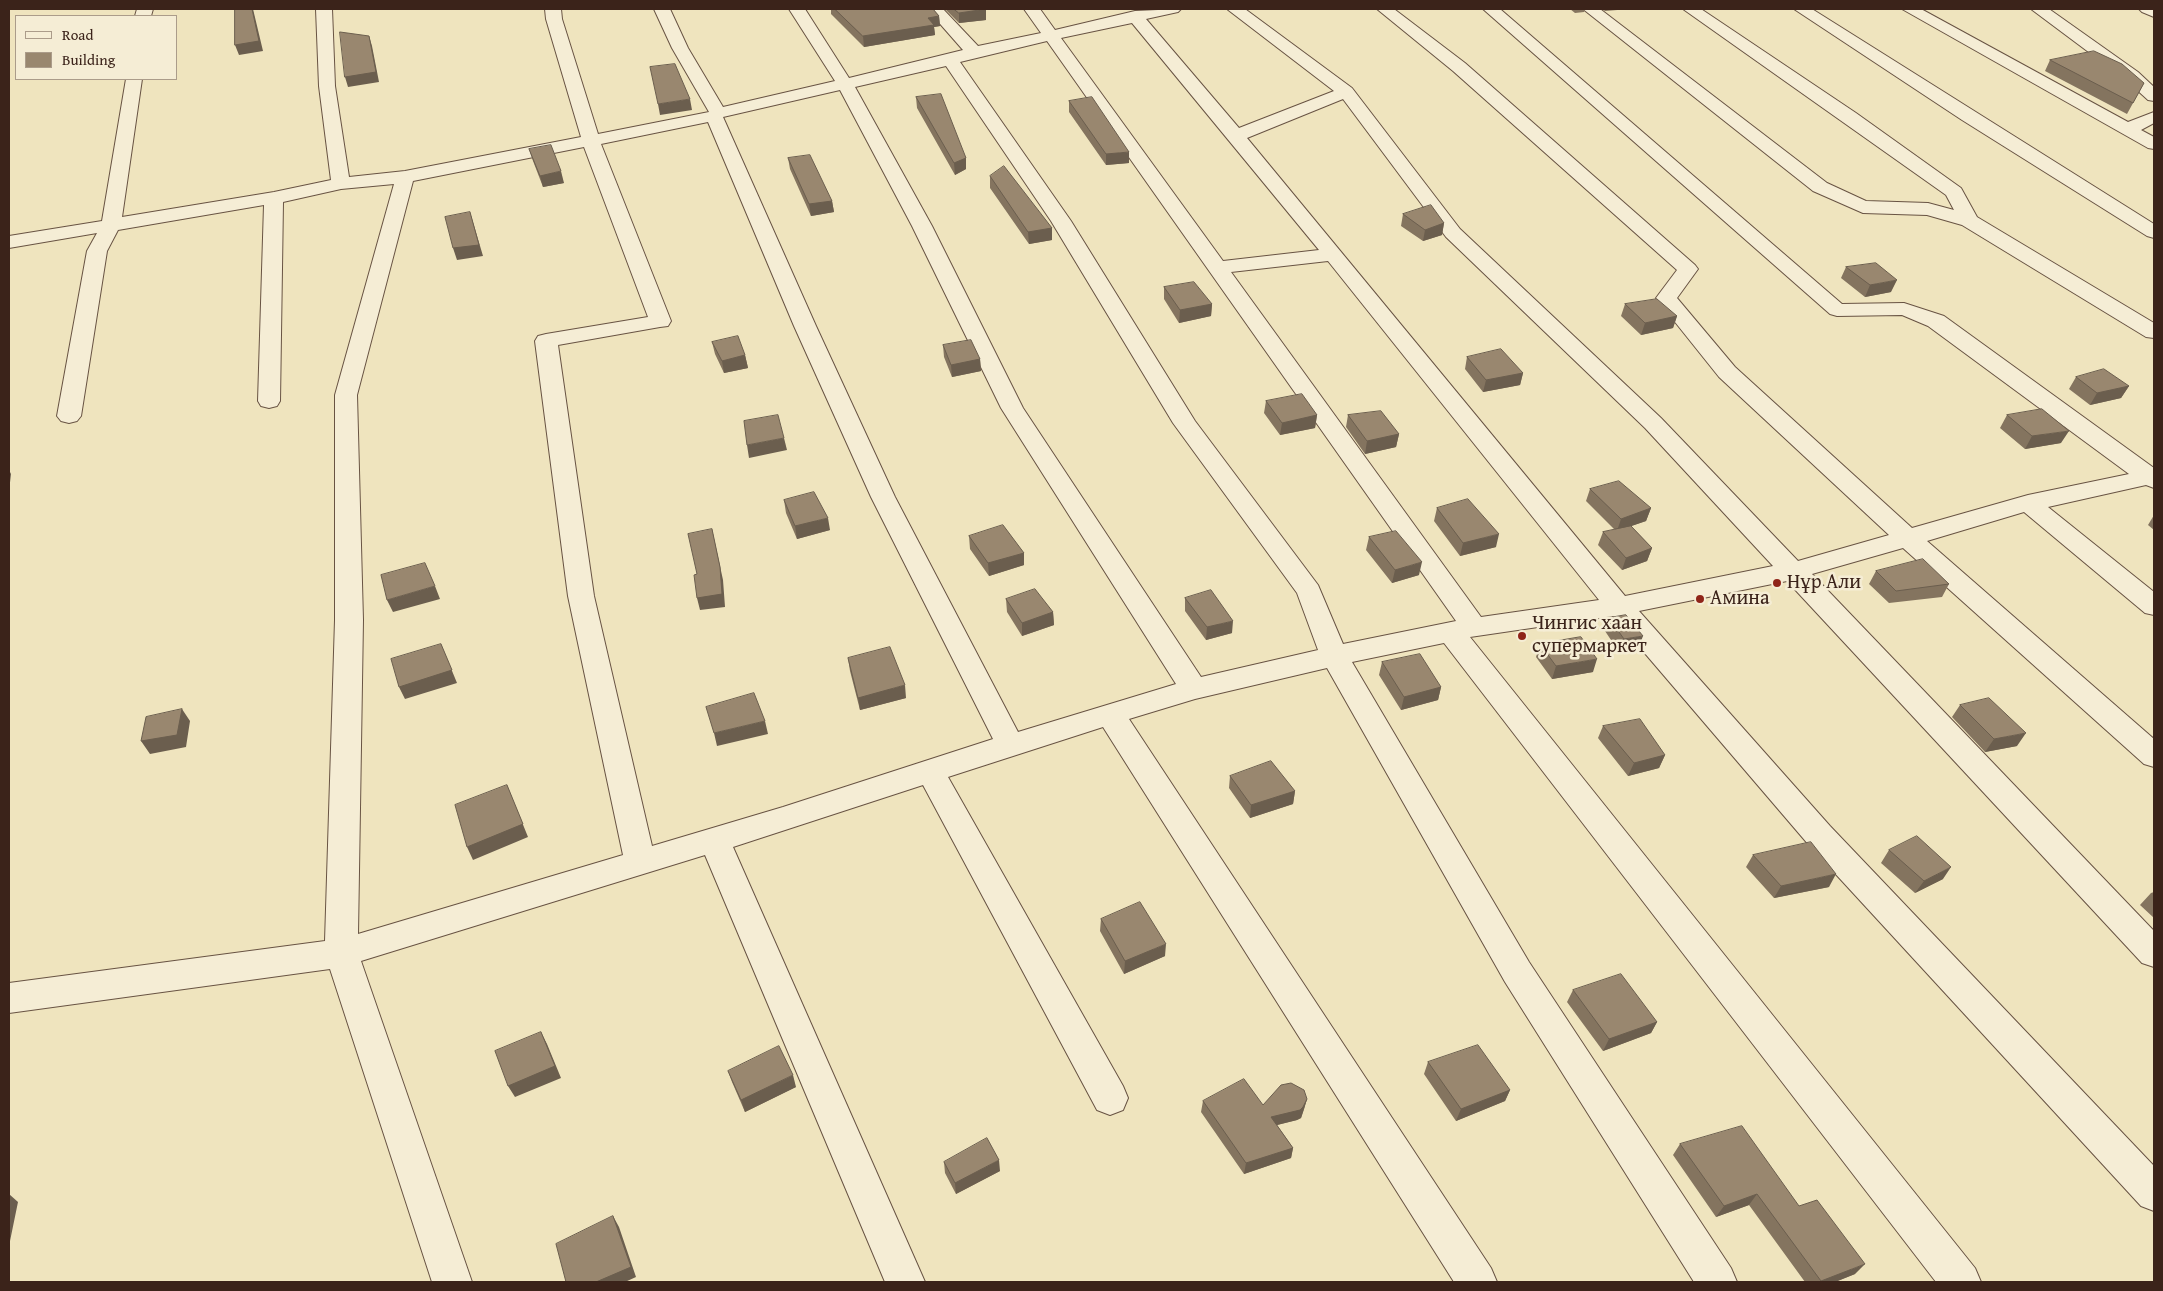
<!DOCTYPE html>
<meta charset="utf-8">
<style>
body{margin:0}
#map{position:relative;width:2163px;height:1291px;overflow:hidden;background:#efe4be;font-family:"Gentium Book Plus",serif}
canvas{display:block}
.frame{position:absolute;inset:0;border:10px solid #3b231a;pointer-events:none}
.legend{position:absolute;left:15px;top:15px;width:162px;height:65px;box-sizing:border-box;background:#f5edd5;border:1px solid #ab9c8a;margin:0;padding:6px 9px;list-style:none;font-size:15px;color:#3b231a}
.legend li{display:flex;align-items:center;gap:10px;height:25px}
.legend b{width:25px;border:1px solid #ab9c8a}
</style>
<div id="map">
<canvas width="2163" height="1291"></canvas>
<div class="frame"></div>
<ul class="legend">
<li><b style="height:6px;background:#f5edd5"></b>Road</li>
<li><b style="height:14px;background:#99876f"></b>Building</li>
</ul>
</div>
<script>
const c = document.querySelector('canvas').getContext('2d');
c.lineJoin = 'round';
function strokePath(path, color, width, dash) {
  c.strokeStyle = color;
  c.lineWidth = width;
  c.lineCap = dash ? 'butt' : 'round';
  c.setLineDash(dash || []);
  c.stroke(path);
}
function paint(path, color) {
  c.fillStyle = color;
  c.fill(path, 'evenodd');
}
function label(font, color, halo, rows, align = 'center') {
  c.font = font + ' "Gentium Book Plus",serif';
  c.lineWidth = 5;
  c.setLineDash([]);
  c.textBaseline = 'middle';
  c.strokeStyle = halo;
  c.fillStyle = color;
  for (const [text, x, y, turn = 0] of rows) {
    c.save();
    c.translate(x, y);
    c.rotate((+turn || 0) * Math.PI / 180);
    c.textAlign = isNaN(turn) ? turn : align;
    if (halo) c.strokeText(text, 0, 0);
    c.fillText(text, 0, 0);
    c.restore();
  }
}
const minor = new Path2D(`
 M 137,9 L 153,9 L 151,16 L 135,16 Z
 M 316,9 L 332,9 L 335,86 L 349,177 L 405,171 L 581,137 L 546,19 L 545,9 L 561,9 L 562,19 L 598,134 L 709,112 L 672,48 L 654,9 L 670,9 L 688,48 L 723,107 L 835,81 L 789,9 L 805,9 L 849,78 L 963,50 L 927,9 L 943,9 L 978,46 L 1041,33 L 1024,9 L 1040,9 L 1055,30 L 1135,11 L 1181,9 L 1178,12 L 1146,19 L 1239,128 L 1334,91 L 1227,9 L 1245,9 L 1352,88 L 1460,229 L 1661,418 L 1798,561 L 1889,535 L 1719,377 L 1659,302 L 1656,298 L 1677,270 L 1453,71 L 1377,9 L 1394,9 L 1465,63 L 1695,265 L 1698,269 L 1677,298 L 1735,367 L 1912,528 L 2028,495 L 2129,474 L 1928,326 L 1902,315 L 1837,316 L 1830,314 L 1483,9 L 1500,9 L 1842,304 L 1904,303 L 1944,316 L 2154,468 L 2154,488 L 2146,485 L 2048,507 L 2154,592 L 2154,615 L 2145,613 L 2024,512 L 1927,541 L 2154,739 L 2154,767 L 2144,764 L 1903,548 L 1812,574 L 2154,931 L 2154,967 L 2142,963 L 1787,581 L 1639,611 L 1830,826 L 2154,1166 L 2154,1211 L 2141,1206 L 1808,844 L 1613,616 L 1470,637 L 1975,1268 L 1981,1282 L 1936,1282 L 1444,643 L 1352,662 L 1529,962 L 1731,1268 L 1737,1282 L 1694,1282 L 1505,982 L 1327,668 L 1195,699 L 1129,719 L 1491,1268 L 1497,1282 L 1454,1282 L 1103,727 L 948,777 L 1123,1086 L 1128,1098 L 1123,1110 L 1110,1115 L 1097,1110 L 923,785 L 733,847 L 925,1282 L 885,1282 L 705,855 L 361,961 L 472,1282 L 432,1282 L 330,969 L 9,1013 L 9,983 L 325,941 L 335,620 L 335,395 L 394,184 L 341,189 L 283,202 L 280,401 L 277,406 L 269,408 L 261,406 L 258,401 L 264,205 L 118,230 L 107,251 L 81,416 L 77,421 L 69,423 L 61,421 L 57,416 L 87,251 L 97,233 L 9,248 L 9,236 L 102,221 L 126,79 L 142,79 L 122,217 L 274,192 L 331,180 L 319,86 ZM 1132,23 L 1319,250 L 1223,261 L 1061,38 ZM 1047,41 L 1456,621 L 1343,644 L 1318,585 L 1195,421 L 1071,221 L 960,62 ZM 946,66 L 1051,221 L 1173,423 L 1297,593 L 1318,650 L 1201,677 L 1023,408 L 932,226 L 855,87 ZM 840,90 L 912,226 L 1001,408 L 1176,684 L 1018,732 L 895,497 L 816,326 L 723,117 ZM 1343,99 L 1446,237 L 1645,428 L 1773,566 L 1625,596 L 1247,138 ZM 708,122 L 794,326 L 871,497 L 993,739 L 783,807 L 652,846 L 594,596 L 558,345 L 660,327 L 668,326 L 671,321 L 601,144 ZM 584,147 L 648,317 L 546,334 L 538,336 L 535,341 L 568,596 L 623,855 L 358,934 L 363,620 L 357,395 L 413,181 ZM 1328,261 L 1599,600 L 1481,617 L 1231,272 Z
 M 1583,9 L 1600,9 L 1827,183 L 1866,201 L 1928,203 L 1954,210 L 1946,195 L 1683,9 L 1701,9 L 1856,113 L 1961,188 L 1977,217 L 2154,323 L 2154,338 L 2146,337 L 1962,225 L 1927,215 L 1863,213 L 1813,191 Z
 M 1794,9 L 1812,9 L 2154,224 L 2154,238 L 2147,236 L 1962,120 Z
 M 1902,9 L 1921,9 L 2128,122 L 2154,112 L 2154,123 L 2141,130 L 2154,137 L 2154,149 L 2148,148 Z
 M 2031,9 L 2049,9 L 2138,72 L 2154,87 L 2154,101 L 2148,100 L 2126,80 Z
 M 2139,9 L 2154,9 L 2154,17 L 2142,12 Z`);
strokePath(minor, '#685343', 2);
paint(minor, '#f5edd5');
paint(new Path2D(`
 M 831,9 L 933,9 L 939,16 L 940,26 L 934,27 L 935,35 L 864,47 L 831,14 Z
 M 945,9 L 986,9 L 986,20 L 959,23 Z
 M 1570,9 L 1585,9 L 1584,12 L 1575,13 Z
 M 1602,9 L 1630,9 L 1605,11 Z
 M 2050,60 L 2144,83 L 2127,114 L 2045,71 Z
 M 916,97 L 966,158 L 966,169 L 955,175 L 917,108 Z
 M 1069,101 L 1129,163 L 1106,165 L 1069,112 Z
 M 529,149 L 564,183 L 543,187 L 533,161 Z
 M 788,158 L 832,201 L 834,212 L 811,216 L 790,169 Z
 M 990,176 L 1052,228 L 1052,240 L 1029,244 L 990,188 Z
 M 1403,214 L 1444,223 L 1442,235 L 1423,241 L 1401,226 Z
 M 1846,267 L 1891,292 L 1865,297 L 1841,278 Z
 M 1164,287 L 1212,304 L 1211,316 L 1179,323 L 1164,299 Z
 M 1625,304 L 1677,316 L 1673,328 L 1641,335 L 1621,316 Z
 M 712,342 L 745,355 L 748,368 L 724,373 L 715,354 Z
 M 943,345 L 980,359 L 981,371 L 952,377 L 944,357 Z
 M 1467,357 L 1523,373 L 1520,385 L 1483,392 L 1465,369 Z
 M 2076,377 L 2129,386 L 2121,398 L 2090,405 L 2069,389 Z
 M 1266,401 L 1317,415 L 1315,428 L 1280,435 L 1264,413 Z
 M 1348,415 L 1399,434 L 1396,447 L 1365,454 L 1346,427 Z
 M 2007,415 L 2061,443 L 2025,449 L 2000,428 Z
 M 1590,489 L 1651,508 L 1646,521 L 1631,526 L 1652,548 L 1647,561 L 1622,570 L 1598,545 L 1603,532 L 1615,530 L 1586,501 Z
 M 784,500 L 830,530 L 797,539 L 786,513 Z
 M 1437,508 L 1496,547 L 1460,556 L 1434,521 Z
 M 2154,515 L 2154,530 L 2148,525 Z
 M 969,536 L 1024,553 L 1024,565 L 989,576 L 970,549 Z
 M 1369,537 L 1419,575 L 1392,583 L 1366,550 Z
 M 1876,571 L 1949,584 L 1942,597 L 1889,603 L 1869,584 Z
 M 1185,598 L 1232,633 L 1206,640 L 1185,611 Z
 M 1006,599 L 1053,612 L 1054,625 L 1022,636 L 1007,612 Z
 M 1609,618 L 1638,649 L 1619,652 L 1605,631 Z
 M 1540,644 L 1593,672 L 1552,679 L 1536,657 Z
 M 848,658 L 906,698 L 860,710 L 850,671 Z
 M 1382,662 L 1441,687 L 1438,700 L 1401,710 L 1379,675 Z
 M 1960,705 L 2017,746 L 1985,752 L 1952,717 Z
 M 1603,726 L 1665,755 L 1659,768 L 1628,776 L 1598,738 Z
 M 1230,776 L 1295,791 L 1293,804 L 1250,818 L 1229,788 Z
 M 1889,850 L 1943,879 L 1915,893 L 1881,863 Z
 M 1753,855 L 1829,887 L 1774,898 L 1746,867 Z
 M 2154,892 L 2154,918 L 2140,905 L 2151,893 Z
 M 1101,919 L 1165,956 L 1124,974 L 1100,931 Z
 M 1573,990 L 1657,1022 L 1651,1033 L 1603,1051 L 1567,1002 Z
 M 1428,1062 L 1510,1090 L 1505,1101 L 1456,1121 L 1424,1074 Z
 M 728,1071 L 796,1087 L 745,1112 L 732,1082 Z
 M 1307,1099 L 1304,1109 L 1301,1118 L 1297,1120 L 1277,1125 L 1293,1148 L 1291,1158 L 1244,1174 L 1201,1112 L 1203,1101 L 1263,1105 Z
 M 1680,1144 L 1799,1206 L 1855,1274 L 1835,1282 L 1805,1282 L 1749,1205 L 1716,1217 L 1673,1155 Z
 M 944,1162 L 1000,1171 L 956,1194 L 945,1173 Z`), '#84745f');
paint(new Path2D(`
 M 252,9 L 253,9 L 263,51 L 239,55 L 235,45 Z
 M 986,9 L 986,20 L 959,23 L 959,13 Z
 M 939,16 L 940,26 L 934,27 L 935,35 L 864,47 L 863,36 L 928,18 Z
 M 369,36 L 372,46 L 379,82 L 348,87 L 345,77 Z
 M 690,99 L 692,110 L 660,115 L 658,104 Z
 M 1129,152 L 1129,163 L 1106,165 L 1106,154 Z
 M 966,158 L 966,169 L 955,175 L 954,163 Z
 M 561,171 L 564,183 L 543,187 L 540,176 Z
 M 832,201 L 834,212 L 811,216 L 809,204 Z
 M 470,212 L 483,256 L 457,260 L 453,248 Z
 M 1444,223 L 1442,235 L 1423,241 L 1425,230 Z
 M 1052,228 L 1052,240 L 1029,244 L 1028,232 Z
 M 1897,280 L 1891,292 L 1865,297 L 1870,285 Z
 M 1212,304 L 1211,316 L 1179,323 L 1180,310 Z
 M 1677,316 L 1673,328 L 1641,335 L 1645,323 Z
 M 745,355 L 748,368 L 724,373 L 722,361 Z
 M 980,359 L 981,371 L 952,377 L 951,365 Z
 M 1523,373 L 1520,385 L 1483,392 L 1486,380 Z
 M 2129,386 L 2121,398 L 2090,405 L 2097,393 Z
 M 1317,415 L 1315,428 L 1280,435 L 1282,423 Z
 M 2069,431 L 2061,443 L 2025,449 L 2032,436 Z
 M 1399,434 L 1396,447 L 1365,454 L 1367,441 Z
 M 784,438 L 787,450 L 749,458 L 747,445 Z
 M 9,470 L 11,474 L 9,491 Z
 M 1651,508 L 1646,521 L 1617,531 L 1621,519 Z
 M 828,518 L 830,530 L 797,539 L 795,526 Z
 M 712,529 L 723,580 L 725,607 L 700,610 L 697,598 Z
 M 1499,534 L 1496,547 L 1460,556 L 1463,543 Z
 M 1652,548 L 1647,561 L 1622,570 L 1626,558 Z
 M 1024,553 L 1024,565 L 989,576 L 988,563 Z
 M 1422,562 L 1419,575 L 1392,583 L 1395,570 Z
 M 435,586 L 440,599 L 393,612 L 387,600 Z
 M 1053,612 L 1054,625 L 1022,636 L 1022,623 Z
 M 1233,621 L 1232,633 L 1206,640 L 1207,627 Z
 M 1643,636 L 1638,649 L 1619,652 L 1624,639 Z
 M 441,644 L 457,683 L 405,699 L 399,687 Z
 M 1597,659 L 1593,672 L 1552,679 L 1556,666 Z
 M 905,685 L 906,698 L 860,710 L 858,698 Z
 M 1441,687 L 1438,700 L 1401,710 L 1404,697 Z
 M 182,709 L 190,721 L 186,747 L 150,754 L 141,741 Z
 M 765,721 L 768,734 L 717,746 L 714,733 Z
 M 2026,733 L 2017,746 L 1985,752 L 1994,739 Z
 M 1665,755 L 1659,768 L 1628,776 L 1634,763 Z
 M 507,785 L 528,837 L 473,860 L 467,847 Z
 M 1295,791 L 1293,804 L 1250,818 L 1251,805 Z
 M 1951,867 L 1943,879 L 1915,893 L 1924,881 Z
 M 1836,874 L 1829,887 L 1774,898 L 1781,886 Z
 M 1166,944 L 1165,956 L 1124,974 L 1125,961 Z
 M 1657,1022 L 1651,1033 L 1603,1051 L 1609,1039 Z
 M 541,1032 L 547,1044 L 561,1078 L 515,1097 L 508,1086 Z
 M 793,1075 L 796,1087 L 745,1112 L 741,1100 Z
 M 1510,1090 L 1505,1101 L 1456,1121 L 1461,1109 Z
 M 1307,1099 L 1304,1109 L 1301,1118 L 1297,1120 L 1269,1127 L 1271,1117 Z
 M 1293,1148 L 1291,1158 L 1244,1174 L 1246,1163 Z
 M 999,1160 L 1000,1171 L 956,1194 L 955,1183 Z
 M 9,1194 L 18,1202 L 10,1241 L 9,1241 Z
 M 1757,1194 L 1749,1205 L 1716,1217 L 1724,1206 Z
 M 613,1216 L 619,1227 L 636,1277 L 625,1282 L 596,1282 Z
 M 1865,1264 L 1855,1274 L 1835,1282 L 1820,1282 L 1821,1281 Z`), '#6b5e4e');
const building = new Path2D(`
 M 235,9 L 252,9 L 259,41 L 235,45 Z
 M 835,9 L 933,9 L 939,16 L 928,18 L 934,25 L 863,36 Z
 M 954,9 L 986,9 L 959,13 Z
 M 340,32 L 369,36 L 376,72 L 345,77 Z
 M 2094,51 L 2122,64 L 2144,83 L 2133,103 L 2050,60 Z
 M 675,64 L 690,99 L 658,104 L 650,67 Z
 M 941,94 L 966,158 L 954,163 L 916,97 Z
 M 1092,97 L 1129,152 L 1106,154 L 1069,101 Z
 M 551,145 L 561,171 L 540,176 L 529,149 Z
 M 810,155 L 832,201 L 809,204 L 788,158 Z
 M 1004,166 L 1052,228 L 1028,232 L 990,176 Z
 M 1431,205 L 1444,223 L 1425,230 L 1403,214 Z
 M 470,212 L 479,245 L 453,248 L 445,217 Z
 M 1876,263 L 1897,280 L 1870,285 L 1846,267 Z
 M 1194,282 L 1212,304 L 1180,310 L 1164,287 Z
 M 1657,299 L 1677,316 L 1645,323 L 1625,304 Z
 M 738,336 L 745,355 L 722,361 L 712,342 Z
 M 971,340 L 980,359 L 951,365 L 943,345 Z
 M 1501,349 L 1523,373 L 1486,380 L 1467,357 Z
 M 2104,369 L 2129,386 L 2097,393 L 2076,377 Z
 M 1302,394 L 1317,415 L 1282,423 L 1266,401 Z
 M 2042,409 L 2069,431 L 2032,436 L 2007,415 Z
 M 1381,411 L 1399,434 L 1367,441 L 1348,415 Z
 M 778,415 L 784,438 L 747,445 L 744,421 Z
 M 1619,481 L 1651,508 L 1621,519 L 1590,489 Z
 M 814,492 L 828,518 L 795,526 L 784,500 Z
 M 1468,499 L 1499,534 L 1463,543 L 1437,508 Z
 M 1003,525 L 1024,553 L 988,563 L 969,536 Z
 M 1631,526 L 1652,548 L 1626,558 L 1603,532 Z
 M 712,529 L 720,567 L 722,594 L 697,598 L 694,575 L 697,574 L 688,534 Z
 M 1396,531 L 1422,562 L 1395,570 L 1369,537 Z
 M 1923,559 L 1949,584 L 1896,591 L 1876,571 Z
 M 425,563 L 435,586 L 387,600 L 381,575 Z
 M 1035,589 L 1053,612 L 1022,623 L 1006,599 Z
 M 1211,590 L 1233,621 L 1207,627 L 1185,598 Z
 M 1626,615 L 1643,636 L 1624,639 L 1609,618 Z
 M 1581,637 L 1597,659 L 1556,666 L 1540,644 Z
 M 441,644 L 452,670 L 399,687 L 391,659 Z
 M 890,647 L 905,685 L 858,698 L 848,658 Z
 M 1420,654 L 1441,687 L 1404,697 L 1382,662 Z
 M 754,693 L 765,721 L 714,733 L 706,707 Z
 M 1989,698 L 2026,733 L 1994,739 L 1960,705 Z
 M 182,709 L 177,735 L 141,741 L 146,717 Z
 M 1640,719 L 1665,755 L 1634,763 L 1603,726 Z
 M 1271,761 L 1295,791 L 1251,805 L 1230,776 Z
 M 507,785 L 523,824 L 467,847 L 455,805 Z
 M 1917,836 L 1951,867 L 1924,881 L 1889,850 Z
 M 1811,842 L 1836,874 L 1781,886 L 1753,855 Z
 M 1140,902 L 1166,944 L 1125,961 L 1101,919 Z
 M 1621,974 L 1657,1022 L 1609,1039 L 1573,990 Z
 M 541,1032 L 555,1066 L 508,1086 L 495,1051 Z
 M 1478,1045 L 1510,1090 L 1461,1109 L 1428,1062 Z
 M 779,1046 L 793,1075 L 741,1100 L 728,1071 Z
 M 1244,1079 L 1263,1105 L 1281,1085 L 1291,1083 L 1304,1090 L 1307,1099 L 1303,1107 L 1300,1110 L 1271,1117 L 1293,1148 L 1246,1163 L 1203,1101 Z
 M 1742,1126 L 1799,1206 L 1817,1200 L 1865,1264 L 1821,1281 L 1757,1194 L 1724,1206 L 1680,1144 Z
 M 987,1138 L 999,1160 L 955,1183 L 944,1162 Z
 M 613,1216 L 631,1267 L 596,1282 L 566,1282 L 556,1244 Z`);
paint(building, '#99876f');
strokePath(building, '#6b5e4e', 1);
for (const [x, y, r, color] of [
 [1777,583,5,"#8f2418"],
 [1700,599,5,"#8f2418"],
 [1522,636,5,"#8f2418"]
]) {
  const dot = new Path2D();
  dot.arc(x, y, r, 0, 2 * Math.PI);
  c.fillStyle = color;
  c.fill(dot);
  strokePath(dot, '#f5edd5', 2);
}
label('20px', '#3b231a', '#f5edd5', [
 ["Нұр Али",1787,583],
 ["Амина",1710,599],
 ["Чингис хаан",1532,624],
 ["супермаркет",1532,647]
], 'left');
</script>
